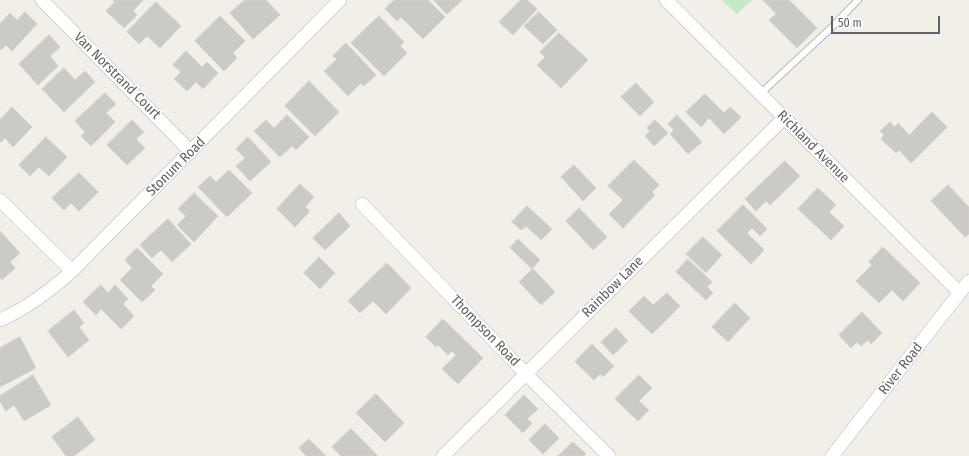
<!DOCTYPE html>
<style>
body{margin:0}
#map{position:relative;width:969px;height:456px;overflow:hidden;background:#f1efe8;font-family:"Fira Sans Condensed",sans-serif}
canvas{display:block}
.scale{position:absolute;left:831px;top:16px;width:109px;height:18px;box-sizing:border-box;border:2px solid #5f6368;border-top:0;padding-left:5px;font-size:12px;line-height:14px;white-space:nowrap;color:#5f6368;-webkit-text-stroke:3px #fff;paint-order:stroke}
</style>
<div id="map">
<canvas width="969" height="456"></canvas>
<div class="scale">50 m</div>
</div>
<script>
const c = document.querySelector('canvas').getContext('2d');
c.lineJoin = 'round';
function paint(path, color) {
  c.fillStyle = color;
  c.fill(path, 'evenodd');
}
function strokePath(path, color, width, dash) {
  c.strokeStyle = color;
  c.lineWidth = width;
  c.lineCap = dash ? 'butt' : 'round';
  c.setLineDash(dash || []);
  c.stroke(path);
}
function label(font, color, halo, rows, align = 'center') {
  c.font = font + ' "Fira Sans Condensed",sans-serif';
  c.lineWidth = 3;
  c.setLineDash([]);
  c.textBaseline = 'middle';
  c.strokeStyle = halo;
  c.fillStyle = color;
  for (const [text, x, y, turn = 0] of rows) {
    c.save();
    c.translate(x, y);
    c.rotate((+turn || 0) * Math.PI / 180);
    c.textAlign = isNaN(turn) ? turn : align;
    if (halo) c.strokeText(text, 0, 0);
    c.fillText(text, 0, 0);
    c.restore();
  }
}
paint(new Path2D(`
 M 722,0 L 752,0 L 737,14 Z`), '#c5e8c5');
const building = new Path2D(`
 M 113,0 L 143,0 L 133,11 L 137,15 L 124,28 L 106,11 L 115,2 Z
 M 245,0 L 266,0 L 280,15 L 253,39 L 230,13 Z
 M 394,0 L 428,0 L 445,17 L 423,39 L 401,17 L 397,21 L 385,9 Z
 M 434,0 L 462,0 L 447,14 Z
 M 521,0 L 527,0 L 537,9 L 513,35 L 499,22 Z
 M 763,0 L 789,0 L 817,28 L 797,48 L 769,20 L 776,14 Z
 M 156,2 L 181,26 L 160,48 L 147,36 L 139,44 L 127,32 Z
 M 25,12 L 37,24 L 12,51 L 6,45 L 1,50 L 0,49 L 0,24 L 10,13 L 17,20 Z
 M 539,12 L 557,30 L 543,44 L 524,26 Z
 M 220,16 L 245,41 L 233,53 L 237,58 L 224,71 L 195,41 Z
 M 379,16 L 404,42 L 400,46 L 407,53 L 384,76 L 351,43 Z
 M 559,33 L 588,60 L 561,88 L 537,65 L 545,57 L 540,52 Z
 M 49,35 L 60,47 L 50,56 L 58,66 L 38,85 L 19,64 Z
 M 346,43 L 376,75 L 364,86 L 361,83 L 348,96 L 324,71 L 337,59 L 333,56 Z
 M 186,51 L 202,67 L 207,62 L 218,73 L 203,89 L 196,82 L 187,91 L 174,79 L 181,72 L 173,65 Z
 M 64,68 L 75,80 L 85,71 L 95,82 L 64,112 L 42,89 Z
 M 309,81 L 339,112 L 315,136 L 285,106 Z
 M 636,83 L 654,102 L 640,116 L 621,97 Z
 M 105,93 L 116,104 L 106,113 L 115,122 L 91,146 L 81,136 L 85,132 L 75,121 Z
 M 705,94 L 724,113 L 730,107 L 741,117 L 724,134 L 709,118 L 701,127 L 686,112 Z
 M 12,107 L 32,127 L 13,147 L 5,138 L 0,143 L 0,120 Z
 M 932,112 L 947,127 L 911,163 L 899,150 L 896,153 L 881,139 L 884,135 L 880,131 L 890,122 L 895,127 L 898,123 L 909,135 Z
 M 287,115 L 309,137 L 296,150 L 292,146 L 280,157 L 254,131 L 266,120 L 274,128 Z
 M 677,115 L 702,142 L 688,154 L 670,134 L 674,130 L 668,124 Z
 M 132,120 L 144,132 L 136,139 L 145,148 L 127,165 L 107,145 Z
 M 655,120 L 668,133 L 654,146 L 645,136 L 650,131 L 647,128 Z
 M 46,137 L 67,157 L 49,176 L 39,167 L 30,176 L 19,165 Z
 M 248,137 L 271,162 L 250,181 L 236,166 L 245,158 L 236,149 Z
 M 634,160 L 659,185 L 652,192 L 655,195 L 623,228 L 609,214 L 623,200 L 608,186 Z
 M 785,161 L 800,176 L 770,205 L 766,201 L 756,211 L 745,199 Z
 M 574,165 L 596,188 L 583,201 L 561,177 Z
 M 229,170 L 252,193 L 227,217 L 198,187 L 210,176 L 216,182 Z
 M 79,173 L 98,192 L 79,211 L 71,203 L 64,210 L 52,198 Z
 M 300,184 L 314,197 L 305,207 L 310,211 L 295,227 L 277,209 Z
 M 948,185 L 969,207 L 969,234 L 965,237 L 931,201 Z
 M 818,188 L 836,205 L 829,212 L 844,226 L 831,240 L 798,209 Z
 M 194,193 L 218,216 L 194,242 L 177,225 L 186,216 L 178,209 Z
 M 743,205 L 767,229 L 760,236 L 752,228 L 747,233 L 764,250 L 751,264 L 717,231 Z
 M 527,206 L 552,229 L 541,240 L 526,226 L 521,230 L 512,222 Z
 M 579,208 L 607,237 L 593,250 L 566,221 Z
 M 339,213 L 350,226 L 325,250 L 313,238 Z
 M 168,219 L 191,244 L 172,262 L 161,250 L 152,258 L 140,245 Z
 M 0,231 L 20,253 L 10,262 L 15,268 L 2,280 L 0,277 Z
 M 703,237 L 722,255 L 706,273 L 686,254 Z
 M 518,239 L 540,260 L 532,269 L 510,248 Z
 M 883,247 L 920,283 L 903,301 L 892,290 L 879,303 L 856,281 L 872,265 L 869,262 Z
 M 137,248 L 163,274 L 151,286 L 155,290 L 142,302 L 120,280 L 132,268 L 125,260 Z
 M 319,257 L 335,273 L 320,289 L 304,273 Z
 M 688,259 L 712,282 L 707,287 L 713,293 L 706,300 L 676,272 Z
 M 387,263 L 411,288 L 386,314 L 373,301 L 360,313 L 348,301 Z
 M 533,269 L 555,292 L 541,305 L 519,282 Z
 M 101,285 L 108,293 L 115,285 L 128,299 L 123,304 L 134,316 L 121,329 L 101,309 L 96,315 L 83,302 Z
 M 667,293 L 680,306 L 652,334 L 629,311 L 644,296 L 653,305 Z
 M 735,303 L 750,318 L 728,342 L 712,327 Z
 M 74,310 L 84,323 L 79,327 L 89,340 L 68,357 L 48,331 Z
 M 862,312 L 882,333 L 871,344 L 868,340 L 861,346 L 857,342 L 851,348 L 839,335 Z
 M 443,319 L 483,358 L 458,384 L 442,369 L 456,355 L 452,351 L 448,355 L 438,345 L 436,347 L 426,337 Z
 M 616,328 L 628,341 L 613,355 L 601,342 Z
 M 20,337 L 36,368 L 0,387 L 0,348 Z
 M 592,344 L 614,366 L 603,377 L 600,374 L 594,380 L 575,362 Z
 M 33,375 L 51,405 L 24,421 L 14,405 L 6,411 L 0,401 L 0,396 Z
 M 639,375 L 652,388 L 639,401 L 649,410 L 638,421 L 615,399 Z
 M 376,394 L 404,423 L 385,442 L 356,413 Z
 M 524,395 L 538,409 L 527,419 L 532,423 L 523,433 L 505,415 Z
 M 78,417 L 95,440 L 74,456 L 66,456 L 52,437 Z
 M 545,424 L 559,438 L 543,454 L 529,440 Z
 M 351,429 L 378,456 L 341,456 L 332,447 Z
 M 309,439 L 326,456 L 306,456 L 299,448 Z
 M 573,442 L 586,454 L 584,456 L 558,456 Z`);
paint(building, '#cccac5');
strokePath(building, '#d6d1c6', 1);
const lane = new Path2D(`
 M 760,94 L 831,28 L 858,0`);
const street = new Path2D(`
 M 42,0 L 191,152
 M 666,0 L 960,293
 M 0,200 L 72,271
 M 362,204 L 526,374 L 609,456
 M 0,320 C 27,308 50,291 72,271 L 340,0
 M 443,456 L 784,118
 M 832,456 L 969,281`);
strokePath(lane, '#b5b8bc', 8);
strokePath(street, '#b5b8bc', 14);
strokePath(lane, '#fff', 6);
strokePath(street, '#fff', 13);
label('14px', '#5f6368', '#fff', [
 ["Van Norstrand Court",117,76,45],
 ["Richland Avenue",813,147,45],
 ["Stonum Road",176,167,-45],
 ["Rainbow Lane",613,287,-45],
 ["Thompson Road",485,331,46],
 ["River Road",901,369,-52]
]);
</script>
